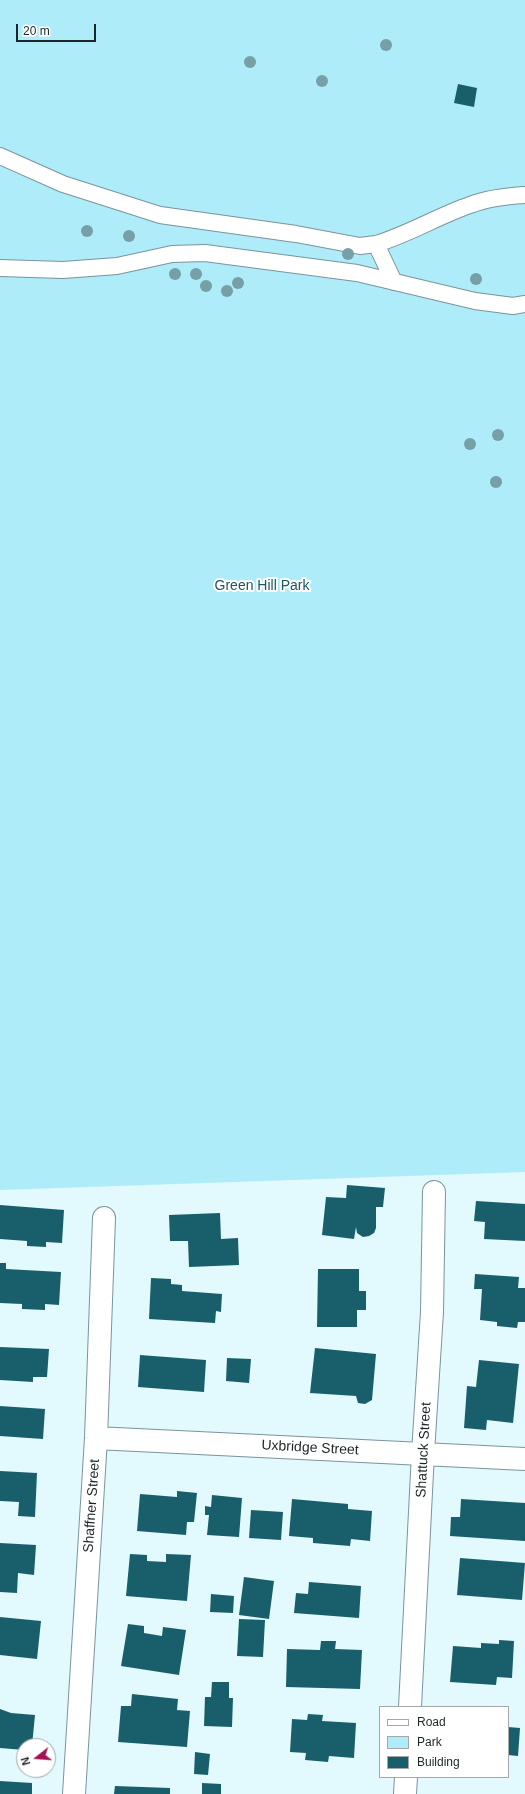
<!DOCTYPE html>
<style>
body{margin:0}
#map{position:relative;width:525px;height:1794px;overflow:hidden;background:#e2f9fe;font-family:Helvetica,sans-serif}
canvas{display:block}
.legend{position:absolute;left:379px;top:1706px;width:130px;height:72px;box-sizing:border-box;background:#fff;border:1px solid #a4a8a9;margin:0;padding:5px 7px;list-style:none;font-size:12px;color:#1c2628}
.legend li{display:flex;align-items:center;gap:8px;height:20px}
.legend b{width:20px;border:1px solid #a4a8a9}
.north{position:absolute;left:16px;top:1738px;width:40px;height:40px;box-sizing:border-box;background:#fff;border:1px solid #a4a8a9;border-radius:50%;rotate:253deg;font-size:11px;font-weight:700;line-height:16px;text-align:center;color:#1c2628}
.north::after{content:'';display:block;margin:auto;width:14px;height:18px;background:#a31153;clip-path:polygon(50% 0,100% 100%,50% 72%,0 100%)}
.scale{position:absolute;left:16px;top:24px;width:80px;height:18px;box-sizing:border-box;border:2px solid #1c2628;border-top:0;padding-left:5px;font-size:12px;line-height:14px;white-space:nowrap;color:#1c2628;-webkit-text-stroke:3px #fff;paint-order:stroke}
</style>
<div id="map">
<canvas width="525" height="1794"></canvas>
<ul class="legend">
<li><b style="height:5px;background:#fff"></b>Road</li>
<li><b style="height:11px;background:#aeecf9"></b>Park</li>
<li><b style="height:11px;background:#185f6b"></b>Building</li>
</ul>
<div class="north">N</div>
<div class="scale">20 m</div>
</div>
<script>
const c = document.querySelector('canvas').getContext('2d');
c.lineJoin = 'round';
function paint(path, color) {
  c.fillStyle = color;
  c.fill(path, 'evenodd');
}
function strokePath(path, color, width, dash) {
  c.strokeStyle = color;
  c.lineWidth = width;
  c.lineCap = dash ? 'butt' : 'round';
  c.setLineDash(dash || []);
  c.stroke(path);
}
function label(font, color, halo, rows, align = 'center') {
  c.font = font + ' Helvetica,sans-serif';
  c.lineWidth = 4;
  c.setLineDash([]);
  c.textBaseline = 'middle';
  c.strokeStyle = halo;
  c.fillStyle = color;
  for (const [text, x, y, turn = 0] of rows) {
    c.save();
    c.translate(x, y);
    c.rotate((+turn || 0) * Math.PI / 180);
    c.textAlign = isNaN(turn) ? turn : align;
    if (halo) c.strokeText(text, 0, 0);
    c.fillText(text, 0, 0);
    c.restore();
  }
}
paint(new Path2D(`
 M 0,0 L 525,0 L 525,1172 L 0,1190 Z`), '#aeecf9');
paint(new Path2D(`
 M 458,84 L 477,88 L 474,107 L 454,103 Z
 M 347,1185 L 385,1188 L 383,1207 L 376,1207 L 376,1228 L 374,1233 L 369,1236 L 363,1237 L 357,1233 L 356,1227 L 354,1239 L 322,1235 L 326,1197 L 346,1198 Z
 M 476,1201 L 525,1204 L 525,1241 L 484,1239 L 485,1222 L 474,1221 Z
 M 0,1205 L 64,1210 L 62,1243 L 46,1242 L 46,1247 L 27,1246 L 27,1241 L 0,1239 Z
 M 220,1213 L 221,1239 L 238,1238 L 239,1265 L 189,1267 L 188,1241 L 170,1241 L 169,1215 Z
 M 0,1263 L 6,1263 L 6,1269 L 61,1272 L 59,1305 L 45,1304 L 45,1310 L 22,1309 L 22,1304 L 0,1303 Z
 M 318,1269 L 359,1269 L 359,1291 L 366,1291 L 366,1310 L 357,1310 L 357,1327 L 317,1327 Z
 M 475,1274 L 519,1277 L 518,1288 L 525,1288 L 525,1322 L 518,1322 L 517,1328 L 497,1326 L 497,1322 L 480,1320 L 482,1289 L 474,1289 Z
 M 151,1278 L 171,1279 L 171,1284 L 182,1285 L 182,1291 L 222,1294 L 221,1312 L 216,1311 L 215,1323 L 149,1319 Z
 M 0,1347 L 49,1349 L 47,1377 L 33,1377 L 33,1382 L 0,1380 Z
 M 315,1348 L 376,1354 L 372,1400 L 365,1404 L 358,1403 L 356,1396 L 310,1393 Z
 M 140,1355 L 206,1360 L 204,1392 L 138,1387 Z
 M 227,1358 L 251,1359 L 249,1383 L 226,1381 Z
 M 479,1360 L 519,1364 L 513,1423 L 487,1420 L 486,1430 L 464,1428 L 467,1386 L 476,1387 Z
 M 0,1406 L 45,1409 L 43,1439 L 0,1436 Z
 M 0,1471 L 37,1473 L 35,1517 L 18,1516 L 19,1502 L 0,1501 Z
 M 177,1491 L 197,1493 L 194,1522 L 187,1522 L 186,1535 L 137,1531 L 140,1494 L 177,1497 Z
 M 212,1495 L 242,1498 L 239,1537 L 207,1535 L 209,1515 L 205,1515 L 205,1506 L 211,1507 Z
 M 292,1499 L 348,1504 L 348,1509 L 372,1511 L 370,1541 L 351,1539 L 350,1546 L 313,1543 L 313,1538 L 289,1536 Z
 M 461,1499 L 525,1503 L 525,1541 L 450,1536 L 451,1517 L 460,1517 Z
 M 251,1510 L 283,1512 L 281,1540 L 249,1538 Z
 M 0,1543 L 36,1545 L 34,1575 L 18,1573 L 17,1593 L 0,1592 Z
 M 130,1554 L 147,1555 L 147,1561 L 166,1562 L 166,1554 L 191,1555 L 187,1601 L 126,1596 Z
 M 460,1558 L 525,1563 L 522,1600 L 457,1595 Z
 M 244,1577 L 274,1581 L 269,1619 L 239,1615 Z
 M 309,1582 L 361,1586 L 359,1618 L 294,1613 L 296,1593 L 308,1594 Z
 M 211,1594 L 234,1596 L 233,1613 L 210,1612 Z
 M 0,1617 L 41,1621 L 37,1659 L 0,1655 Z
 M 239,1619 L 265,1620 L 263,1657 L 237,1656 Z
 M 128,1624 L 144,1626 L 144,1633 L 162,1636 L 163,1627 L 186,1630 L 179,1675 L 121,1666 Z
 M 499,1640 L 514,1641 L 512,1678 L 497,1677 L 496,1685 L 450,1682 L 453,1646 L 481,1648 L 481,1643 L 499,1644 Z
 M 321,1641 L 336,1641 L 335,1649 L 362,1650 L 360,1689 L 286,1687 L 287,1649 L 320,1650 Z
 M 212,1682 L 229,1682 L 229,1698 L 233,1698 L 232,1727 L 204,1726 L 205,1697 L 211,1697 Z
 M 132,1694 L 178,1699 L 177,1710 L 190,1711 L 187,1747 L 118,1742 L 121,1706 L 131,1706 Z
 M 0,1709 L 11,1713 L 35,1715 L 32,1746 L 24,1746 L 24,1750 L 0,1748 Z
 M 308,1714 L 323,1715 L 322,1721 L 356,1723 L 354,1758 L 329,1756 L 328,1762 L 305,1760 L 306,1753 L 290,1752 L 292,1719 L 307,1720 Z
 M 508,1727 L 520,1728 L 518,1756 L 508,1755 Z
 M 195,1752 L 210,1754 L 208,1775 L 194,1774 Z
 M 0,1781 L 32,1783 L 32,1794 L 0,1794 Z
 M 202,1783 L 221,1784 L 221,1794 L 202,1794 Z
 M 115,1786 L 170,1788 L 170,1794 L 114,1794 Z`), '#185f6b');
const service = new Path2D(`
 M 0,156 L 63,184 L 160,215 L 296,234 L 360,246 L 376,244
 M 0,268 L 63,270 L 117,266 L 172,254 L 205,253 L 357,273 L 475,301 L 513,306 L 525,304
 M 394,282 L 376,244 C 409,234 438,216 470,205 C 488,198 507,196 525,195`);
const minor = new Path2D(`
 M 96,1438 L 525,1459
 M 410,1707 L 423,1453 L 432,1312 L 434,1192
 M 74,1794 L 96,1438 L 104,1218
 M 405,1794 L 406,1777`);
strokePath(service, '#7a949a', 18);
strokePath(minor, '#7a949a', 24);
strokePath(service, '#fff', 16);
strokePath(minor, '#fff', 22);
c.fillStyle = '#769fa7';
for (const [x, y] of [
 [386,45],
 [250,62],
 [322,81],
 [87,231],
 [129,236],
 [348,254],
 [175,274],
 [196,274],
 [476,279],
 [238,283],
 [206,286],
 [227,291],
 [498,435],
 [470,444],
 [496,482]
]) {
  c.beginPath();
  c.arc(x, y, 6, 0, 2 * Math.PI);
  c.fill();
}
label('14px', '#1e555f', '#fff', [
 ["Green Hill Park",262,586]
]);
label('14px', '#1c2628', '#fff', [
 ["Uxbridge Street",310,1448,3],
 ["Shattuck Street",424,1450,-87],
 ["Shaffner Street",92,1506,-86]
]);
</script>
